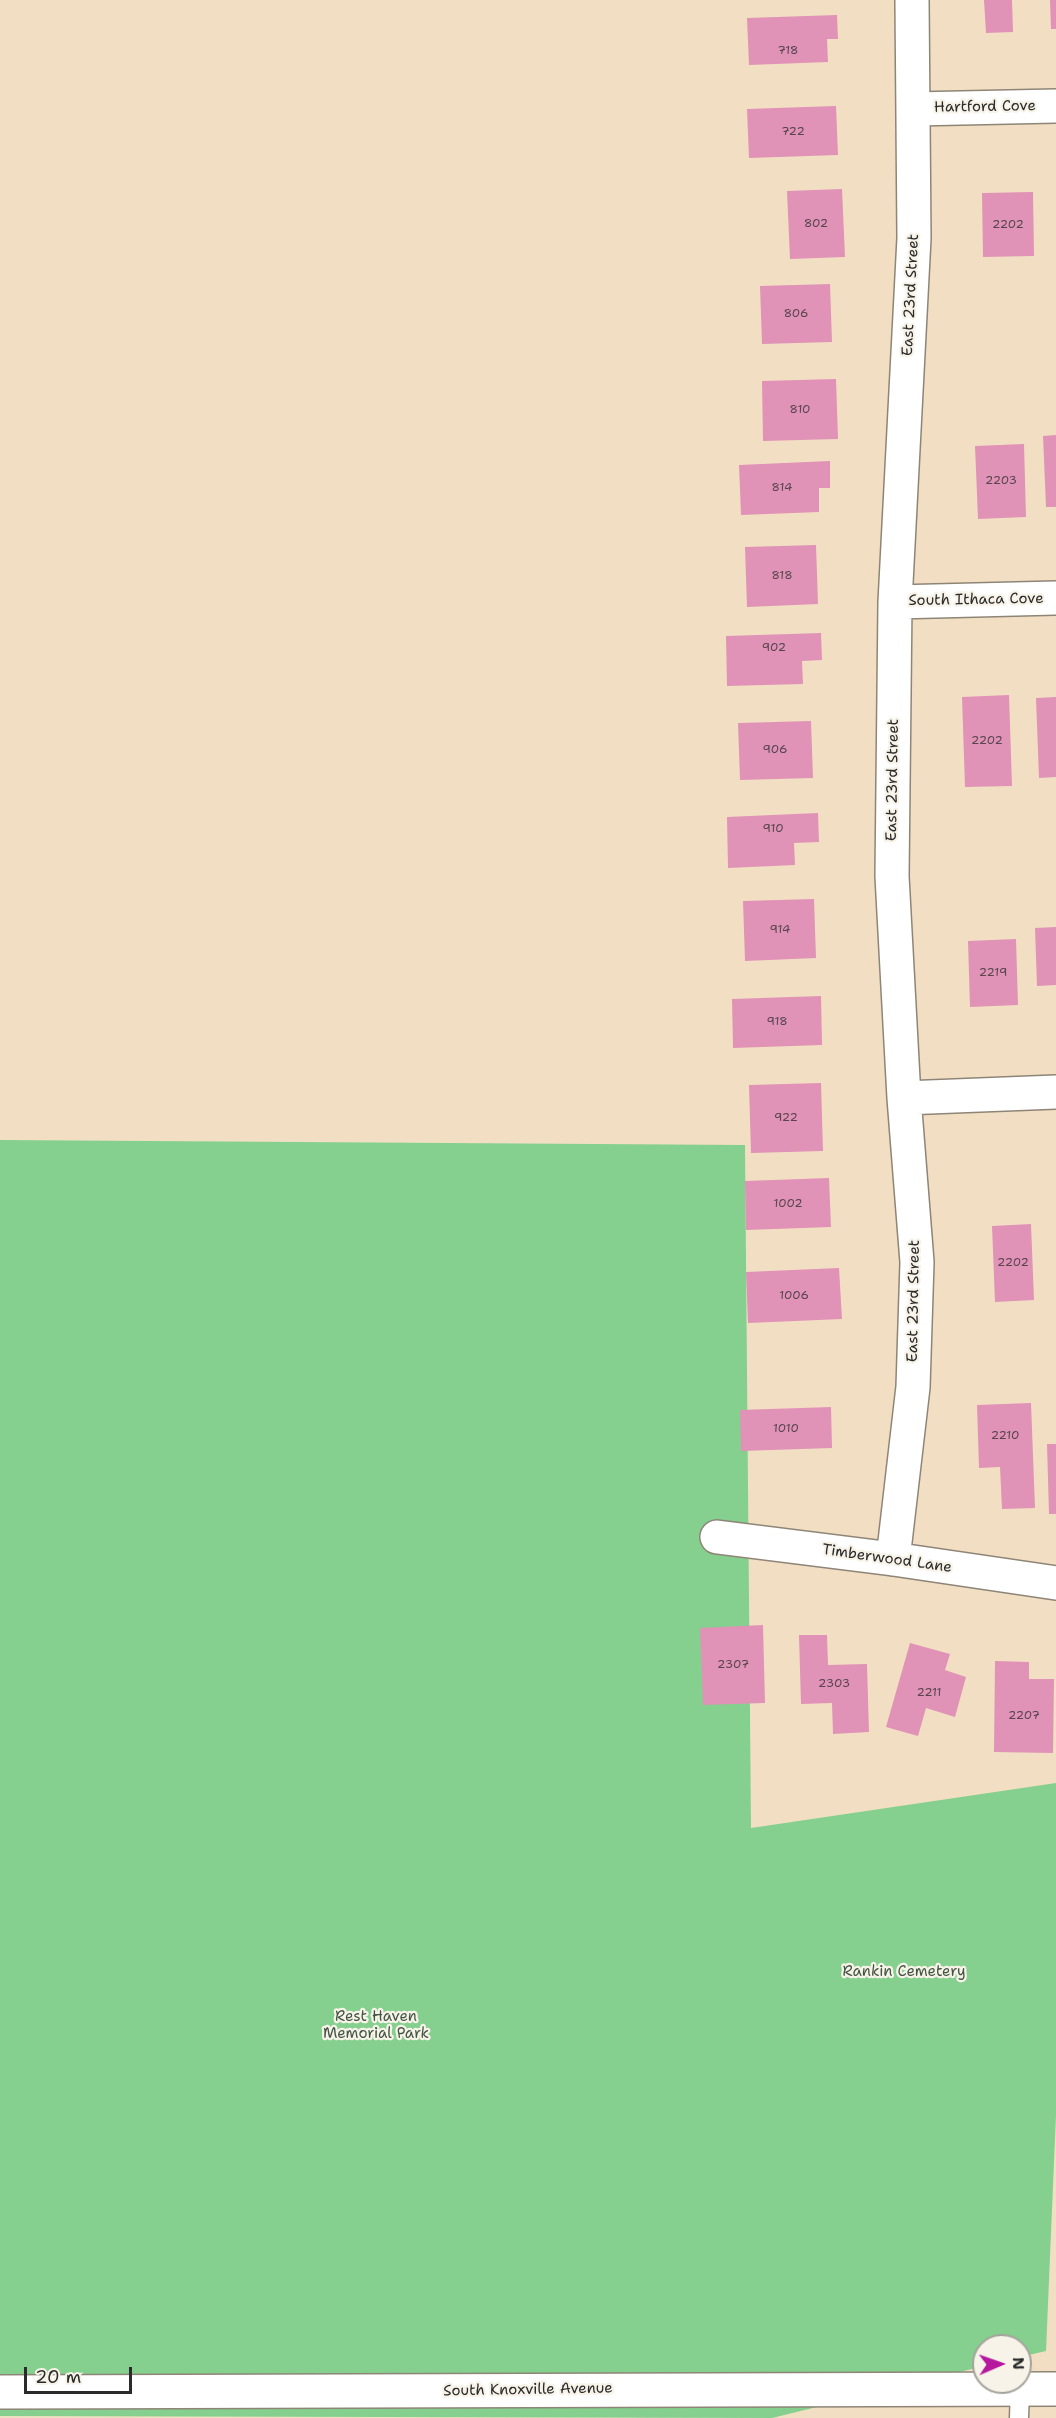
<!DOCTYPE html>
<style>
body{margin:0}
#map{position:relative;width:1056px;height:2418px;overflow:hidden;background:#f2dfc3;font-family:"Shantell Sans",sans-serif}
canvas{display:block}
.north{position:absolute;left:972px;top:2334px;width:60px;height:60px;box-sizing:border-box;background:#f7f3e8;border:2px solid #a5a39c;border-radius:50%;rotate:88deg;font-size:16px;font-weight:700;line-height:24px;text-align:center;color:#2b2b2b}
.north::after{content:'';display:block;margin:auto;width:21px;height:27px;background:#b5179e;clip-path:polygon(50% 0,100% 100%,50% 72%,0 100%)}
.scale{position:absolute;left:24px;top:2367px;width:108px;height:27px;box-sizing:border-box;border:3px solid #2b2b2b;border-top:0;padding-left:8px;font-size:18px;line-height:21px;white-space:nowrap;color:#2b2b2b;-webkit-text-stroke:4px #f7f3e8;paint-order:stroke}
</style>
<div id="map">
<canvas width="1056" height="2418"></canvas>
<div class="north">N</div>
<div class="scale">20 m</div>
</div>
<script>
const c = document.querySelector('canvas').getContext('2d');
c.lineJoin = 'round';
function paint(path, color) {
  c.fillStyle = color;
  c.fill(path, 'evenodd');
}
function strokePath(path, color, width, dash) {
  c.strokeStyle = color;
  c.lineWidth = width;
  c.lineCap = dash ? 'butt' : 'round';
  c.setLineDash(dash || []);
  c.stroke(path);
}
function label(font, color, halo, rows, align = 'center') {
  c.font = font + ' "Shantell Sans",sans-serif';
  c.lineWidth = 4.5;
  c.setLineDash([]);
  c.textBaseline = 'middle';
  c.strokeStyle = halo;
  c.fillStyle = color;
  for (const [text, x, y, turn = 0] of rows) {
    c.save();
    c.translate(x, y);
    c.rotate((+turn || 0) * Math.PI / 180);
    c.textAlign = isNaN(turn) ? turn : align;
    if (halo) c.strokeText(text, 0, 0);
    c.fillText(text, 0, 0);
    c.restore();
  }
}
paint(new Path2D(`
 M 0,1140 L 745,1145 L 751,1828 L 1056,1783 L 1056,2115 L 1046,2351 L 1020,2357 L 1020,2346 L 984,2346 L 984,2366 L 772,2418 L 0,2416 Z`), '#85d08e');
paint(new Path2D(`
 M 984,0 L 1012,0 L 1013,32 L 986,33 Z
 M 1050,0 L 1056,0 L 1056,29 L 1051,29 Z
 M 837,15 L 838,39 L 827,39 L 828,62 L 749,65 L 747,18 Z
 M 836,106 L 838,155 L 749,158 L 747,109 Z
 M 842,189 L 845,257 L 790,259 L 787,191 Z
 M 1033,192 L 1034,256 L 983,257 L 982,193 Z
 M 830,284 L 832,342 L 762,344 L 760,286 Z
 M 836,379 L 838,439 L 763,441 L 762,381 Z
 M 1056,435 L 1056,507 L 1046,507 L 1043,436 Z
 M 1024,444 L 1026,517 L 978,519 L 975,446 Z
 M 830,461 L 830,488 L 819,488 L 819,512 L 741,515 L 739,465 Z
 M 816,545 L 818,604 L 747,607 L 745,547 Z
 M 821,633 L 822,660 L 802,661 L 803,684 L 727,686 L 726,636 Z
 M 1009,695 L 1012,786 L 965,787 L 962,697 Z
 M 1056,697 L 1056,777 L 1039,778 L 1036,698 Z
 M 811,721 L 813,778 L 740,780 L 738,723 Z
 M 818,813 L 819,842 L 794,843 L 795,865 L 728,868 L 727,817 Z
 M 814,899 L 816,958 L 745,961 L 743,901 Z
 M 1056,927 L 1056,985 L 1037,986 L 1035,928 Z
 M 1016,939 L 1018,1005 L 970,1007 L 968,941 Z
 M 821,996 L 822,1045 L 733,1048 L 732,999 Z
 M 821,1083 L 823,1151 L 751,1153 L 749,1085 Z
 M 829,1178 L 831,1227 L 746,1230 L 745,1181 Z
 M 1031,1224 L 1034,1300 L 995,1302 L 992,1226 Z
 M 839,1268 L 842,1319 L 748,1323 L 746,1272 Z
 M 1031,1403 L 1035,1508 L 1002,1509 L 1000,1467 L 979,1468 L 977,1405 Z
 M 831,1407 L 832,1448 L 741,1451 L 740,1410 Z
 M 1047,1444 L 1056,1444 L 1056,1514 L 1049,1514 Z
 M 763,1625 L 765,1703 L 703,1705 L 700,1628 Z
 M 799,1635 L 827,1635 L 828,1665 L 867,1664 L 869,1732 L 833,1734 L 832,1703 L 801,1704 Z
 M 910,1643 L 950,1654 L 945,1670 L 966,1677 L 955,1717 L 926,1708 L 918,1736 L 886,1727 Z
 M 995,1661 L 1029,1662 L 1029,1679 L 1054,1679 L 1053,1753 L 994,1752 Z`), '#e092b7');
const service = new Path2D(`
 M 1019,2418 L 1020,2389`);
const minor = new Path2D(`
 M 914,109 L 1056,106
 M 895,602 L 1056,598
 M 904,1098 L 1056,1092
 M 717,1537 L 893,1559 L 1056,1583
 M 893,1559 L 913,1387 L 917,1262 L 904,1098 L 892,876 L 895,602 L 914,238 L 912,0`);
const secondary = new Path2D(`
 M 0,2392 L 1056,2389`);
strokePath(service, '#8e8577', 21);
strokePath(minor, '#8e8577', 36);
strokePath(secondary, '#8e8577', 36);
strokePath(service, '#fff', 18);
strokePath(minor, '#fff', 33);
strokePath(secondary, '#fff', 33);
label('12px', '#58454e', null, [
 ["718",788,51],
 ["722",793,132],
 ["802",816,224],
 ["2202",1008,225],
 ["806",796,314],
 ["810",800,410],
 ["2203",1001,481],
 ["814",782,488],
 ["818",782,576],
 ["902",774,648],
 ["2202",987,741],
 ["906",775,750],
 ["910",773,829],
 ["914",780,930],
 ["2219",993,973],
 ["918",777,1022],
 ["922",786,1118],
 ["1002",788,1204],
 ["2202",1013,1263],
 ["1006",794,1296],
 ["1010",786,1429],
 ["2210",1005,1436],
 ["2307",733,1665],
 ["2303",834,1684],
 ["2211",929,1693],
 ["2207",1024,1716]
]);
label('15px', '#2b2b2b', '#f7f3e8', [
 ["Hartford Cove",985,107,-1],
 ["East 23rd Street",911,295,-87],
 ["South Ithaca Cove",976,600,-1],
 ["East 23rd Street",893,780,-89],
 ["East 23rd Street",914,1301,-89],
 ["Timberwood Lane",887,1559,8],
 ["South Knoxville Avenue",528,2390,-1]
]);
label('15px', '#425444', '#f7f3e8', [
 ["Rankin Cemetery",904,1972],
 ["Rest Haven",376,2017],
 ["Memorial Park",376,2034]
]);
</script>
